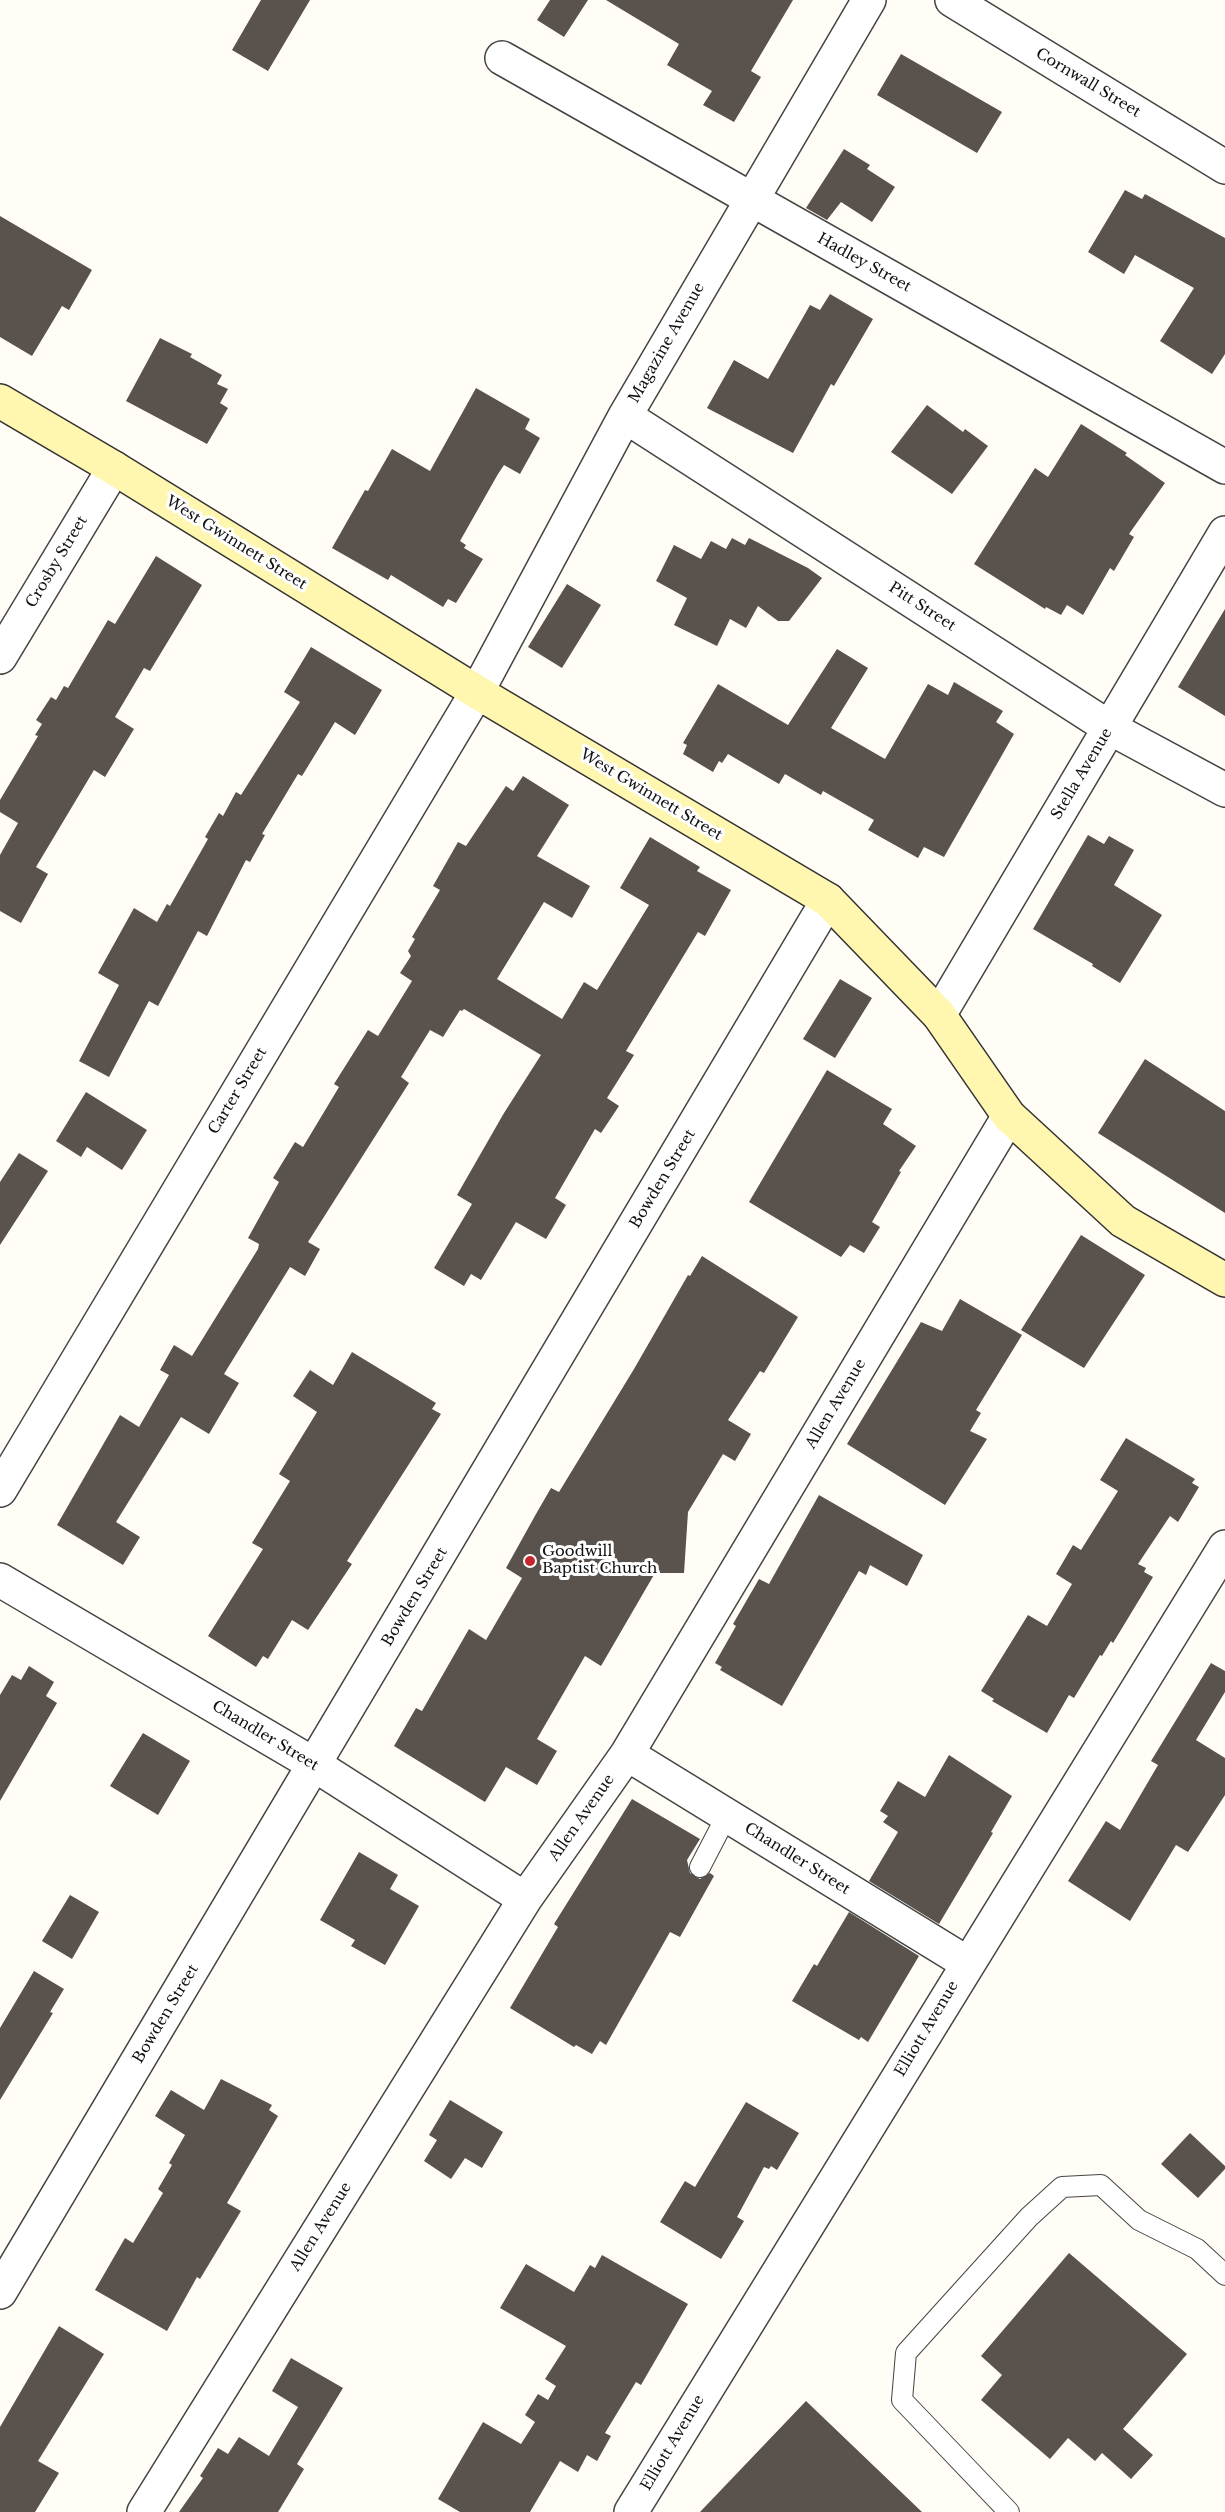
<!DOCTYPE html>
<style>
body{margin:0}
canvas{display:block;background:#fffdf5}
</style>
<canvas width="1225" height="2512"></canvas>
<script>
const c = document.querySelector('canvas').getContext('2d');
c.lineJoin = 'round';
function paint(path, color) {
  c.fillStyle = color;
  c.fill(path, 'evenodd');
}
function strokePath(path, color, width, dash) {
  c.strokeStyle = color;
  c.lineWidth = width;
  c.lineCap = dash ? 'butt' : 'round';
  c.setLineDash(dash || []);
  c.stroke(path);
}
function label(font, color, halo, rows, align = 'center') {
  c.font = font + ' "Libre Baskerville",serif';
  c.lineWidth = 6;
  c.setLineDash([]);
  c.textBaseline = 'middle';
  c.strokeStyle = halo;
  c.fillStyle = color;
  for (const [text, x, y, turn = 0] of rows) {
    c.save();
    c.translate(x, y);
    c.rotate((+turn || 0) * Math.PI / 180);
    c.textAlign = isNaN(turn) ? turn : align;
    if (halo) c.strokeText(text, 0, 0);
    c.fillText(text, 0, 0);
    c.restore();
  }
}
paint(new Path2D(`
 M 261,0 L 310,0 L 268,71 L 232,50 Z
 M 550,0 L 588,0 L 564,37 L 537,20 Z
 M 606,0 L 793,0 L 751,71 L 761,77 L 734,122 L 703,105 L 712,91 L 667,65 L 679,44 Z
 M 901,54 L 1002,112 L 977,153 L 877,95 Z
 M 844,149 L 870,165 L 867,169 L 895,187 L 872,222 L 841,202 L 827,220 L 806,208 Z
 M 1125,190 L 1142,199 L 1145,194 L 1225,238 L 1225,354 L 1212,374 L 1160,341 L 1194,288 L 1135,255 L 1124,274 L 1088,252 Z
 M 0,216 L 92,270 L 69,310 L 62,306 L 32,356 L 0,337 Z
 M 830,294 L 873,319 L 834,386 L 831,384 L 793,453 L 707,408 L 734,360 L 768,379 L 810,305 L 820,310 Z
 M 160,338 L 192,354 L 190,357 L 222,375 L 217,384 L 228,389 L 220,403 L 228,408 L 207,444 L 126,401 Z
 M 476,388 L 530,419 L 525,429 L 540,438 L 520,474 L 504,465 L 498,474 L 460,541 L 466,545 L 464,548 L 483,559 L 456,603 L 448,599 L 443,607 L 391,575 L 388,580 L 332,548 L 365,490 L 368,491 L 392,449 L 430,471 Z
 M 927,405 L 963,432 L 965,429 L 988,446 L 952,494 L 891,452 Z
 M 1081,424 L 1127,453 L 1125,455 L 1165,483 L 1129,534 L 1134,537 L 1114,571 L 1110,568 L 1083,615 L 1067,605 L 1061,615 L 1046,607 L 1045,609 L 974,564 L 1035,468 L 1048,477 Z
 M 732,538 L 745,545 L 749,538 L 808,568 L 822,578 L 789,621 L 778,621 L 758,606 L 746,628 L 730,619 L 717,646 L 674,625 L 687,598 L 656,581 L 674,545 L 701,559 L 711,541 L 726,549 Z
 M 156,556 L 202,585 L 150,671 L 144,668 L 115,717 L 134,729 L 105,777 L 94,770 L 36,867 L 48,874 L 21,923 L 0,911 L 0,855 L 18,823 L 0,812 L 0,800 L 38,736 L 35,735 L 42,724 L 36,720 L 51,697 L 56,700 L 64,686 L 68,688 L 108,620 L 115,624 Z
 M 567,584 L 601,605 L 562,668 L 528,647 Z
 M 1225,609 L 1225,716 L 1178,687 Z
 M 311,647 L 382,690 L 355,735 L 335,722 L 302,776 L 298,774 L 262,834 L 265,835 L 250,862 L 246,860 L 207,936 L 198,931 L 158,1006 L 149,1001 L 109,1077 L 79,1061 L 119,985 L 98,973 L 134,908 L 157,922 L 167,904 L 170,906 L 208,839 L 205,837 L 219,813 L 223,816 L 236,792 L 241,795 L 300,702 L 284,692 Z
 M 837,649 L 868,668 L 831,728 L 885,759 L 928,684 L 948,695 L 954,682 L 1003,711 L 996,722 L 1014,734 L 944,857 L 924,847 L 918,858 L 868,830 L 874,820 L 823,791 L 821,795 L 785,774 L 779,784 L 728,754 L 722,763 L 719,761 L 713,772 L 683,754 L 687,745 L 683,743 L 718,684 L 788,725 Z
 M 523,776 L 569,805 L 537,856 L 590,886 L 572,918 L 544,902 L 497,979 L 562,1019 L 584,982 L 597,990 L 649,905 L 620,888 L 650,837 L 700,867 L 697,871 L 731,890 L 705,936 L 698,932 L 626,1051 L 634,1055 L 607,1098 L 619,1106 L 601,1133 L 595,1129 L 555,1198 L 566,1205 L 546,1239 L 516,1222 L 481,1280 L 471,1274 L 464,1286 L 434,1268 L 472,1204 L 457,1195 L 504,1113 L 541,1055 L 464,1009 L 462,1011 L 460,1010 L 443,1037 L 430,1030 L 401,1077 L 409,1083 L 308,1242 L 320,1249 L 305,1276 L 290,1267 L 224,1374 L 239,1383 L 209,1434 L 181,1417 L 116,1522 L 140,1537 L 123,1565 L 57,1525 L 120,1415 L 139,1427 L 169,1375 L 160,1370 L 174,1345 L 192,1356 L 258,1249 L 259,1244 L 248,1238 L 279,1182 L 273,1178 L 295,1142 L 303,1147 L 339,1087 L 334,1084 L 368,1030 L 378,1036 L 412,981 L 400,973 L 411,956 L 408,951 L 415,939 L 412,937 L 440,890 L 433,886 L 458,842 L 466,846 L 506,786 L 513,791 Z
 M 1088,835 L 1104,844 L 1109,836 L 1134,850 L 1114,885 L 1162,915 L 1120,983 L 1092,966 L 1093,964 L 1033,929 Z
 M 840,979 L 872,998 L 835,1058 L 803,1039 Z
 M 1145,1059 L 1225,1111 L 1225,1213 L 1098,1133 Z
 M 827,1070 L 892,1109 L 883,1124 L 916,1146 L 899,1171 L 901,1172 L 872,1222 L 880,1227 L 864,1253 L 850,1245 L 841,1257 L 749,1202 Z
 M 86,1092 L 147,1130 L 122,1170 L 87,1147 L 81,1157 L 56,1141 Z
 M 19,1153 L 48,1171 L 0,1245 L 0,1182 Z
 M 1081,1235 L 1145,1275 L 1084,1368 L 1021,1330 Z
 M 702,1256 L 798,1317 L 764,1373 L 760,1371 L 728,1420 L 751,1434 L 735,1461 L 723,1454 L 688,1512 L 684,1573 L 655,1573 L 601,1666 L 585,1656 L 537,1739 L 557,1751 L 537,1785 L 506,1767 L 485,1802 L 394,1746 L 416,1708 L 422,1711 L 469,1629 L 486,1640 L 522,1578 L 506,1568 L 536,1514 L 551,1488 L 559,1492 L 634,1369 L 688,1275 L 690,1276 Z
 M 960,1299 L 1022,1335 L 976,1410 L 981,1413 L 970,1431 L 987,1439 L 945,1505 L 847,1444 L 921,1322 L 942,1331 Z
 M 352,1352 L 436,1403 L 432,1409 L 441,1414 L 347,1561 L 352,1564 L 308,1630 L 292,1620 L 268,1659 L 263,1656 L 256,1667 L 208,1636 L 263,1549 L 252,1543 L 290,1481 L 279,1474 L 317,1412 L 293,1396 L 310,1370 L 333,1385 Z
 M 1126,1438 L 1195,1479 L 1192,1483 L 1199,1487 L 1178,1522 L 1170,1516 L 1138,1564 L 1146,1568 L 1144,1572 L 1153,1577 L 1113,1643 L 1111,1641 L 1102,1656 L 1100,1655 L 1074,1698 L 1069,1695 L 1047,1733 L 992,1701 L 994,1699 L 981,1691 L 1028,1615 L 1047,1626 L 1072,1584 L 1056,1574 L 1073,1545 L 1081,1550 L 1118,1491 L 1100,1480 Z
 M 819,1495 L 923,1555 L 907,1586 L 870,1565 L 866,1575 L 859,1571 L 782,1706 L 720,1670 L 722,1667 L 715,1663 L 736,1626 L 733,1624 L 759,1579 L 769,1584 Z
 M 1211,1663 L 1225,1671 L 1225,1692 L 1196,1740 L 1225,1758 L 1225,1795 L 1188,1852 L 1176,1845 L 1130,1921 L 1068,1881 L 1106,1821 L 1120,1830 L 1158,1765 L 1151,1761 Z
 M 29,1666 L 54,1682 L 46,1696 L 57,1703 L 0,1801 L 0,1695 L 12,1675 L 21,1680 Z
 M 143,1733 L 190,1761 L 158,1815 L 110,1786 Z
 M 949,1755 L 1012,1796 L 991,1832 L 993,1833 L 939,1924 L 869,1881 L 898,1832 L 883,1822 L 888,1816 L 880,1811 L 898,1781 L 925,1797 Z
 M 632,1799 L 700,1839 L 687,1860 L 690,1873 L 700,1879 L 710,1873 L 714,1876 L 680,1937 L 670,1932 L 606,2045 L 600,2041 L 592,2054 L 576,2045 L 574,2047 L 510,2008 L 558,1927 L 554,1924 Z
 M 359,1852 L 398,1875 L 390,1889 L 419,1906 L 385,1965 L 351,1946 L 355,1940 L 320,1920 Z
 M 70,1895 L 99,1912 L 72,1959 L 42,1941 Z
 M 849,1912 L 919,1956 L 868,2042 L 861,2037 L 859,2040 L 792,2001 L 814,1964 L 817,1966 Z
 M 34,1971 L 64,1989 L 50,2012 L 53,2013 L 0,2100 L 0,2028 Z
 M 221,2079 L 272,2105 L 269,2110 L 278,2116 L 227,2203 L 241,2211 L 200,2279 L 197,2277 L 167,2331 L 95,2290 L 125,2238 L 133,2243 L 163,2193 L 158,2189 L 172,2165 L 169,2163 L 185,2135 L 155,2116 L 171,2090 L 204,2110 Z
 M 450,2100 L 503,2132 L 482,2168 L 465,2158 L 451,2179 L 424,2161 L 437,2140 L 429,2135 Z
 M 746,2102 L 799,2133 L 777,2170 L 771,2166 L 769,2169 L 764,2167 L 737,2217 L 744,2221 L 721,2259 L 660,2222 L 685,2181 L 695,2187 Z
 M 1190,2133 L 1225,2166 L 1225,2169 L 1198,2198 L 1161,2164 Z
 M 1069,2253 L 1187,2354 L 1123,2429 L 1153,2455 L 1131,2479 L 1102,2453 L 1095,2461 L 1068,2438 L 1050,2459 L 981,2400 L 1002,2375 L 981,2356 Z
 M 602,2255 L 688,2304 L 641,2385 L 636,2382 L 605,2433 L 611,2436 L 597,2461 L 587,2455 L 578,2472 L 560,2461 L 530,2512 L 460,2512 L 438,2499 L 483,2422 L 521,2444 L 535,2422 L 525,2415 L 538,2394 L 548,2400 L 556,2386 L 545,2379 L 566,2346 L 500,2308 L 526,2264 L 574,2292 L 590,2265 L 595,2268 Z
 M 59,2326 L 104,2354 L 38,2461 L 59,2473 L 35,2512 L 0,2512 L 0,2427 Z
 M 291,2358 L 343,2388 L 297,2464 L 304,2469 L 278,2512 L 179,2512 L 203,2478 L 200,2476 L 218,2448 L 228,2454 L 239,2437 L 269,2456 L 298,2407 L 272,2391 Z
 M 806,2401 L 922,2512 L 700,2512 Z`), '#5a524d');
const service = new Path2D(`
 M 700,1867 L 727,1815
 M 1009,2512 L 902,2400 L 906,2353 L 1029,2217 L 1062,2187 L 1101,2185 L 1139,2220 L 1197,2249 L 1225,2275`);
const minor = new Path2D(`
 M 952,0 L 1225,167
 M 502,58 L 1225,467
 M 625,416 L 1110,728 L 1225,790
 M 0,657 L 114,468
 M 939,1015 L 1225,533
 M 0,1490 L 477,692 L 625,416 L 869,0
 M 0,1580 L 315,1765 L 525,1899
 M 627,1754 L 967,1963
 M 0,2292 L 828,900
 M 144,2512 L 525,1899 L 627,1754 L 1009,1116
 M 631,2512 L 1225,1547`);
const secondary = new Path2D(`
 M 0,401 L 114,468 L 477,692 L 828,900 L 939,1015 L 1009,1116 L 1123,1221 L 1225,1280`);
strokePath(service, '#444', 22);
strokePath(minor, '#444', 36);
strokePath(secondary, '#333', 36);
strokePath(service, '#fff', 20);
strokePath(minor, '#fff', 33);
strokePath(secondary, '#fff6b0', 33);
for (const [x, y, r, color] of [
 [530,1561,6,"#c4262e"]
]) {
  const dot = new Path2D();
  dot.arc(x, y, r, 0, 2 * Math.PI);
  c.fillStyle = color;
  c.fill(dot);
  strokePath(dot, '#fff', 2);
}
label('15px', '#111', '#fff', [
 ["Cornwall Street",1088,83,31],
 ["Hadley Street",864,263,29],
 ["Magazine Avenue",667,343,-60],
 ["West Gwinnett Street",236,543,32],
 ["Crosby Street",57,562,-59],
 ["Pitt Street",922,607,33],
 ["Stella Avenue",1082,774,-59],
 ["West Gwinnett Street",651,795,31],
 ["Carter Street",238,1091,-59],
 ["Bowden Street",663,1179,-59],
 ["Allen Avenue",836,1404,-59],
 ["Bowden Street",415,1597,-59],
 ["Chandler Street",265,1736,31],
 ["Allen Avenue",582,1818,-55],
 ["Chandler Street",797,1859,32],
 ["Bowden Street",166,2014,-59],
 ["Elliott Avenue",927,2029,-59],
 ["Allen Avenue",321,2227,-58],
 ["Elliott Avenue",673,2443,-59]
]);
label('15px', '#111', '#fff', [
 ["Goodwill",542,1552],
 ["Baptist Church",542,1569]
], 'left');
</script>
